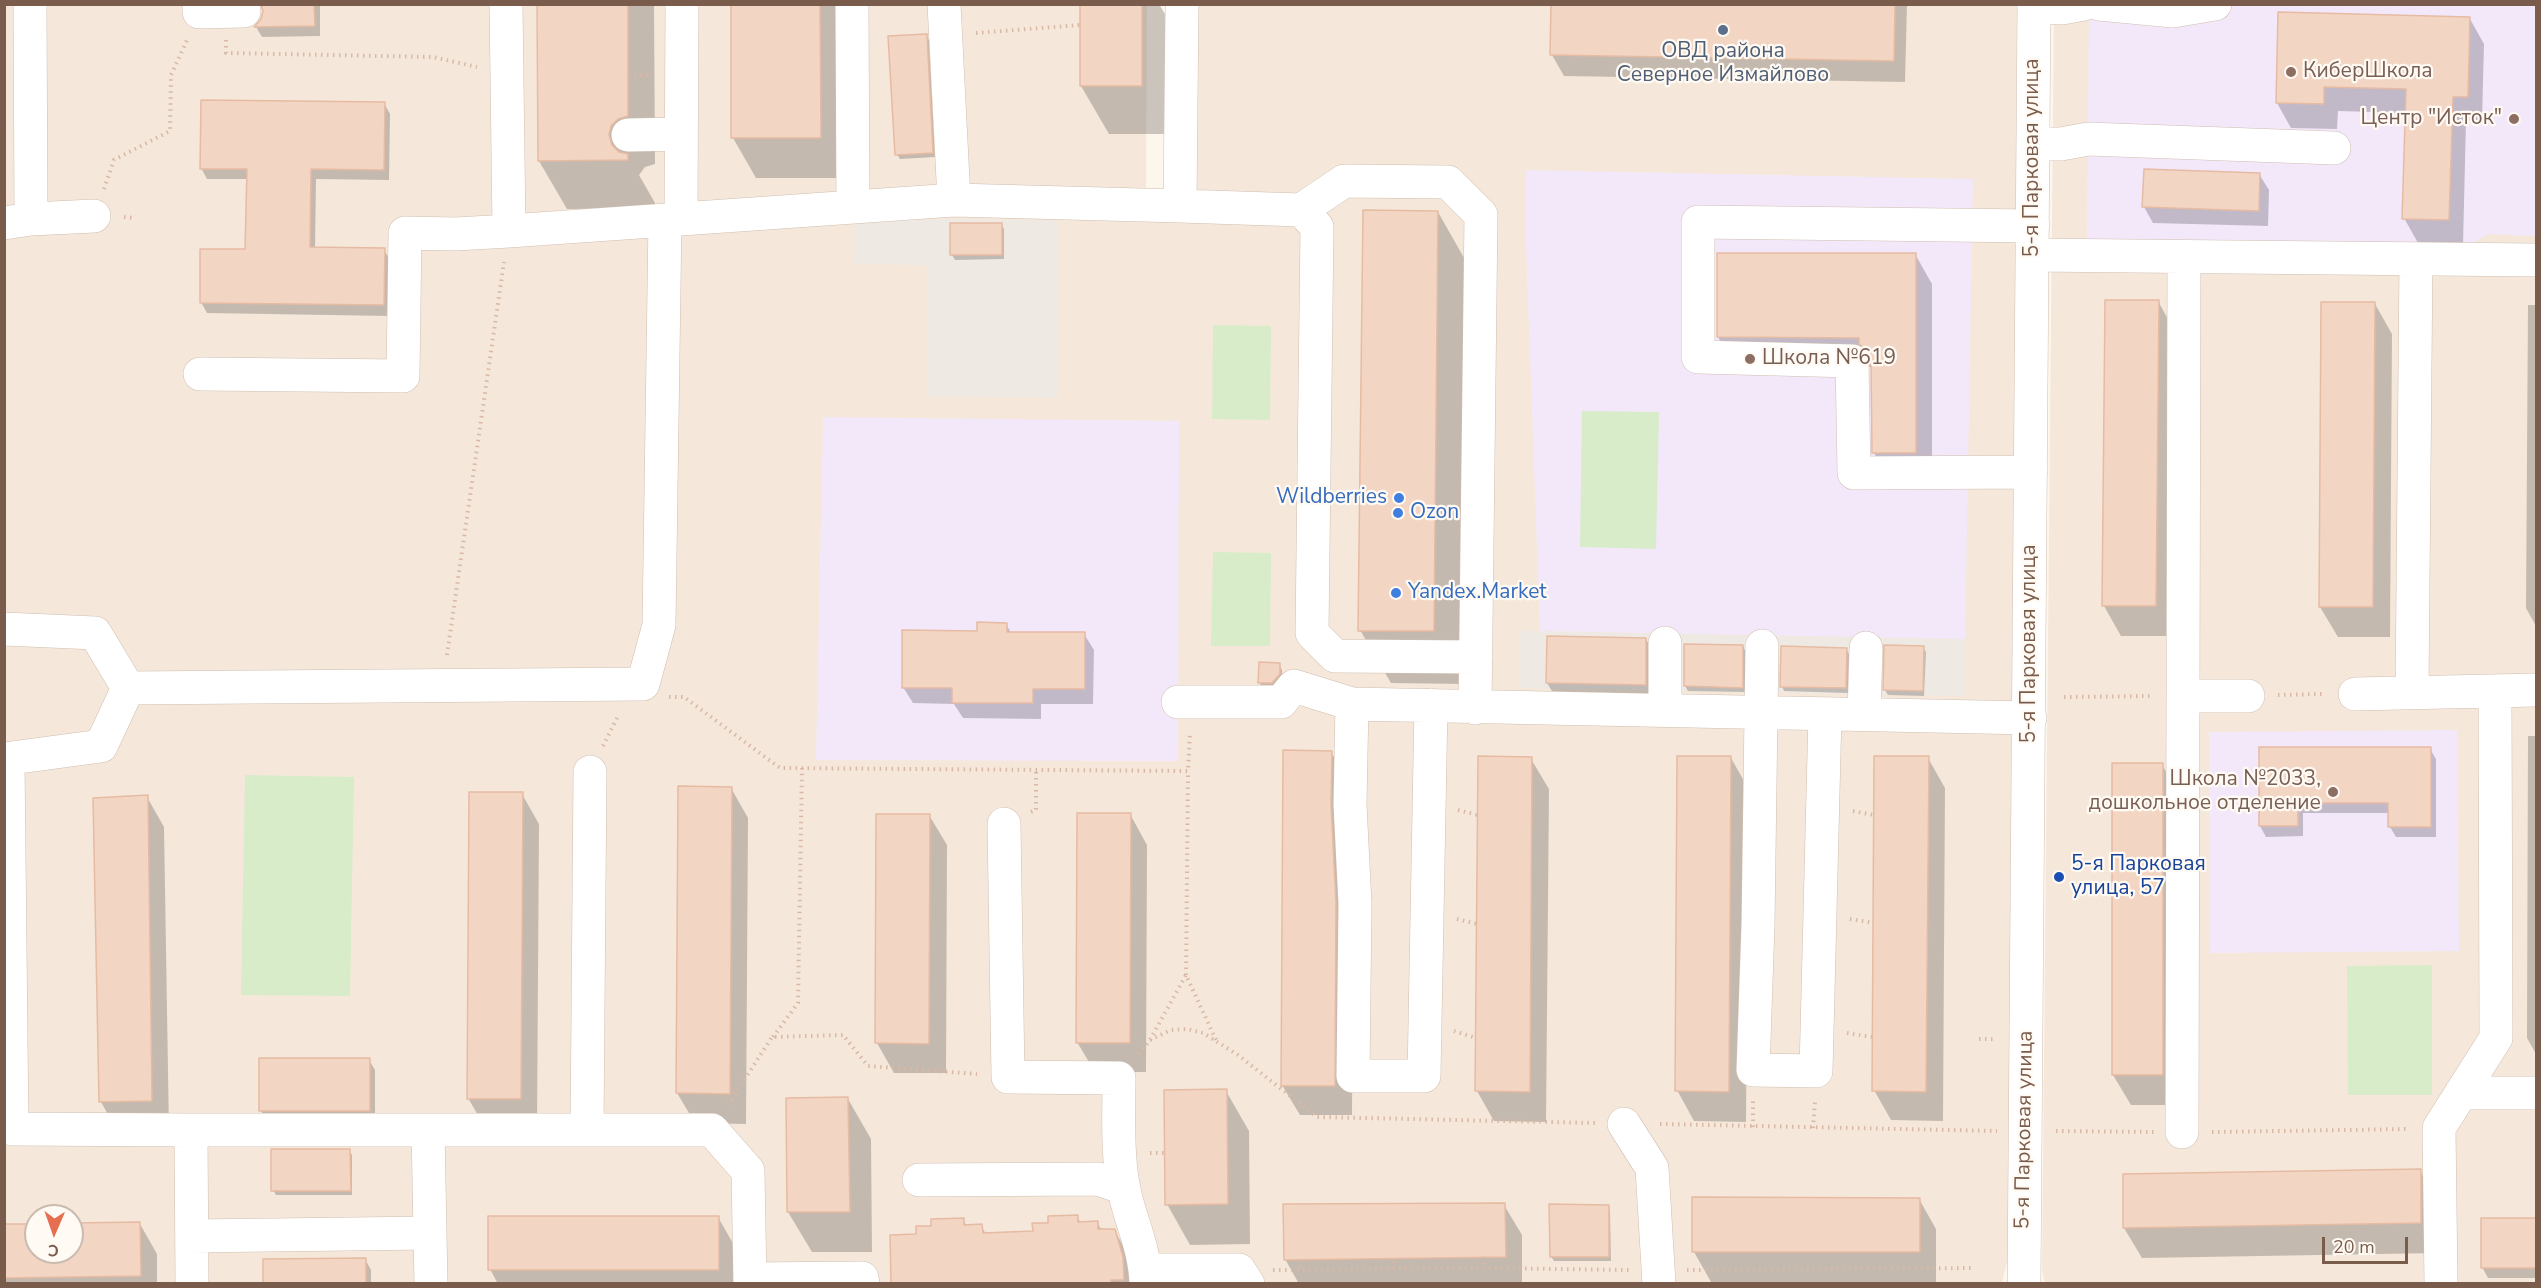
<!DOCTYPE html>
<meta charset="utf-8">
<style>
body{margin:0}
#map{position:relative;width:2541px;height:1288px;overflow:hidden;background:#fdf6ec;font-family:"Nunito Sans",sans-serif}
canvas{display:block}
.frame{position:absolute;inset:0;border:6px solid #7a5c4d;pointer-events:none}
.north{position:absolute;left:24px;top:1204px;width:60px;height:60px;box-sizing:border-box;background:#fffaf3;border:2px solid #cabbb1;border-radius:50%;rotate:182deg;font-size:16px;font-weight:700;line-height:24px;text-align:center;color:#7a5c4d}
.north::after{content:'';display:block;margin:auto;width:21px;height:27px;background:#e76f51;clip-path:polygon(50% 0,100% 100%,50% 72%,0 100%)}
.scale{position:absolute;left:2322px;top:1237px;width:86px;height:27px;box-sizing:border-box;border:3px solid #7a5c4d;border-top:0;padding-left:8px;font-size:18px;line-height:21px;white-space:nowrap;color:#7a5c4d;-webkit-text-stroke:4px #fffaf3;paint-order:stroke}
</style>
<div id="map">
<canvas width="2541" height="1288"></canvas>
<div class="frame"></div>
<div class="north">С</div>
<div class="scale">20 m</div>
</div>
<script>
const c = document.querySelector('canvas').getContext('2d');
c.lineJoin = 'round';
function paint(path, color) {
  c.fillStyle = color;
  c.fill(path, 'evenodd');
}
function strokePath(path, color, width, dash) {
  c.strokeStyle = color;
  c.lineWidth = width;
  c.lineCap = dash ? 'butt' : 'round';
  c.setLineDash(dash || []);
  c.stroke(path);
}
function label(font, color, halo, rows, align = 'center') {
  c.font = font + ' "Nunito Sans",sans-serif';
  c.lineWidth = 4.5;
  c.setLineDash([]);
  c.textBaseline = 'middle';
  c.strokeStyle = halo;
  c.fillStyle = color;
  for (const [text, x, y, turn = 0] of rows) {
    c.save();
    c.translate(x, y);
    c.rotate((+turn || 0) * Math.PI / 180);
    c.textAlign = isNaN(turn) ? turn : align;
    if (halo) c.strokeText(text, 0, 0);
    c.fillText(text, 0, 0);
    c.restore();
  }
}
paint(new Path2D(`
 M 5,5 L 935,5 L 948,211 L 1172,218 L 1177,5 L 2017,5 L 2010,1250 L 2002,1282 L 5,1284 ZM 36,1216 L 72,1216 L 72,1252 L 36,1252 Z
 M 960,5 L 1147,5 L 1146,191 L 966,186 Z
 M 2054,5 L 2536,5 L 2536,1283 L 2045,1284 L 2042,1271 Z`), '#f5e8da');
paint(new Path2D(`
 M 855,219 L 1058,220 L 1058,398 L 927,396 L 927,265 L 854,264 Z
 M 1520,631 L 1965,639 L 1965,696 L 1519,688 Z`), '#efe9e4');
paint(new Path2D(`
 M 2089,5 L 2536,5 L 2536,236 L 2488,234 L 2464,248 L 2087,242 ZM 2144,169 L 2260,173 L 2259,211 L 2143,207 Z
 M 1526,170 L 1973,179 L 1965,639 L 1540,631 L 1526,246 Z
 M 823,417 L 1179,421 L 1178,761 L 816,760 Z
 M 2457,730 L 2459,951 L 2210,953 L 2209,732 Z`), '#f3e8fa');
paint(new Path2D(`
 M 1213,325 L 1271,326 L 1270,420 L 1212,419 Z
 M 1582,411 L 1659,412 L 1656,549 L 1580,547 Z
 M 1213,552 L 1271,553 L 1270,646 L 1211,646 Z
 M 245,775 L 354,777 L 350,996 L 241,995 Z
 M 2432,965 L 2432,1095 L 2348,1095 L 2347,966 Z`), '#d8ecc9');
paint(new Path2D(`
 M 259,4 L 320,4 L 320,36 L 262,37 L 256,27 L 262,20 L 264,8 Z
 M 538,4 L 654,4 L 655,164 L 645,167 L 639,175 L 655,203 L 655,208 L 567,209 L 539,161 Z
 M 732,4 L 843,4 L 843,178 L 756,178 L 733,138 Z
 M 1081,4 L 1159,4 L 1169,21 L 1169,134 L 1109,134 L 1081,86 Z
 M 1553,4 L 1907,4 L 1905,82 L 1564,76 L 1552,55 Z
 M 2470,19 L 2484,44 L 2482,121 L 2466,121 L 2463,245 L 2418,243 L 2404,218 L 2407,113 L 2338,111 L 2337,129 L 2291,128 L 2277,103 Z
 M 926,36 L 929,40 L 935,157 L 900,159 L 897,154 Z
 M 384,103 L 390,114 L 389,180 L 316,179 L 315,249 L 384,250 L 390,260 L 389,316 L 207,313 L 201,302 L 247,251 L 248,179 L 207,179 L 201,168 Z
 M 2259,174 L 2269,190 L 2268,226 L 2153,223 L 2144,207 Z
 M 1438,212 L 1468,265 L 1464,684 L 1391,683 L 1360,630 Z
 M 1001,224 L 1004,229 L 1004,259 L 955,260 L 952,255 Z
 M 1915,254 L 1932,284 L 1932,483 L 1891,483 L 1874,453 L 1872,367 L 1736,367 L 1718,337 Z
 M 2158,301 L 2175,332 L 2173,636 L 2121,636 L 2104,606 Z
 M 2375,304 L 2392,334 L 2390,637 L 2338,637 L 2320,607 Z
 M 2528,305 L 2536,305 L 2536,626 L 2526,608 Z
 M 1006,624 L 1011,633 L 1084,634 L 1094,650 L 1093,704 L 1041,704 L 1041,719 L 963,718 L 954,704 L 913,703 L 903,687 L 979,632 Z
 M 1646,639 L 1655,655 L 1655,701 L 1557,699 L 1547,683 Z
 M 1743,646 L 1745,651 L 1745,692 L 1688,691 L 1685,686 Z
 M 1923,648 L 1926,652 L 1924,696 L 1888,695 L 1885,690 Z
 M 1846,649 L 1849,654 L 1848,693 L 1784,691 L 1782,686 Z
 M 1279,665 L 1282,670 L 1282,679 L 1275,688 L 1262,688 L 1260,683 Z
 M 2528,736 L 2536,736 L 2536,1054 L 2527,1038 Z
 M 2261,749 L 2430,749 L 2436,759 L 2436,837 L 2396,837 L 2390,827 L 2390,813 L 2303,813 L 2303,836 L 2266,837 L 2260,826 Z
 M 1331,752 L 1349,782 L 1353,946 L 1352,1115 L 1300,1115 L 1282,1085 Z
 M 1479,758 L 1531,759 L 1549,789 L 1546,1122 L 1494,1121 L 1477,1091 Z
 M 1731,758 L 1748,788 L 1746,1122 L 1694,1121 L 1677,1090 Z
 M 1928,758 L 1945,788 L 1943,1121 L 1891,1120 L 1874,1090 Z
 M 2162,765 L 2180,795 L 2180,1105 L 2131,1105 L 2113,1075 Z
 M 731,788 L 748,818 L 746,1124 L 695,1123 L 677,1093 Z
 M 522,794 L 539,824 L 537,1129 L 486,1129 L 468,1098 Z
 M 147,797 L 164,827 L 169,1131 L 118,1132 L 101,1102 Z
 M 1130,814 L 1147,845 L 1146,1072 L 1095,1072 L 1077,1042 Z
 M 929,815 L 947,845 L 946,1073 L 894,1073 L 877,1043 Z
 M 369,1060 L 375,1070 L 375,1121 L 267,1121 L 261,1111 Z
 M 1226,1091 L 1249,1131 L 1250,1244 L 1190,1245 L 1167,1204 Z
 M 848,1099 L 871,1139 L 872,1252 L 812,1252 L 788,1212 L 787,1100 Z
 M 349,1150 L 352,1155 L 352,1195 L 276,1195 L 273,1190 Z
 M 2420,1171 L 2437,1201 L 2438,1253 L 2142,1258 L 2124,1228 Z
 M 1919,1199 L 1936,1229 L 1936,1282 L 1711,1282 L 1694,1252 Z
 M 1504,1205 L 1522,1235 L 1522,1284 L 1299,1284 L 1285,1259 Z
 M 1608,1206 L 1610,1211 L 1611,1261 L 1554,1261 L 1551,1256 Z
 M 718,1217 L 735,1247 L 735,1284 L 498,1284 L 490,1269 Z
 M 1077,1217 L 1081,1223 L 1097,1222 L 1102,1231 L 1115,1231 L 1144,1284 L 893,1284 L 918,1236 L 933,1227 L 963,1220 L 967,1226 L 981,1226 L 986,1234 L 1034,1233 L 1050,1224 Z
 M 2482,1220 L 2536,1220 L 2536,1278 L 2488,1278 L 2482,1267 Z
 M 140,1224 L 157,1254 L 157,1284 L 4,1284 L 4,1226 L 36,1225 L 36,1252 L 72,1252 L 72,1225 Z
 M 365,1259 L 371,1270 L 371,1284 L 264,1284 Z`), '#0003');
const building = new Path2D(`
 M 261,4 L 314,4 L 315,26 L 254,27 L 261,19 L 263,11 Z
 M 537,4 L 628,4 L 628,116 L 618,119 L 611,126 L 609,135 L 612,145 L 619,152 L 628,154 L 628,160 L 538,161 Z
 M 731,4 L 820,4 L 821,138 L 731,138 Z
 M 1080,4 L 1142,4 L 1142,86 L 1080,86 Z
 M 1551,4 L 1895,4 L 1894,61 L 1550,55 Z
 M 2278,12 L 2470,17 L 2468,97 L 2453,97 L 2449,220 L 2402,219 L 2406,89 L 2324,87 L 2324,104 L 2276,103 Z
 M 927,34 L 933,153 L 895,155 L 888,36 Z
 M 201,100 L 385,102 L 384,170 L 311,169 L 310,247 L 385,248 L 384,305 L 200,303 L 200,249 L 245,249 L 247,169 L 200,169 Z
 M 2144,169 L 2260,173 L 2259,211 L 2142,207 Z
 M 1363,210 L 1438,211 L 1434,631 L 1358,631 Z
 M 950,223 L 1002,223 L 1002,255 L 950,255 Z
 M 1717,253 L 1916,253 L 1916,453 L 1872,453 L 1871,361 L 1868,351 L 1859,344 L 1859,338 L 1717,337 Z
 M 2105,300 L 2159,300 L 2156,606 L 2102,606 Z
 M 2321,302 L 2375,302 L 2373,607 L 2319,607 Z
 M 977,622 L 1007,623 L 1007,632 L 1085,632 L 1085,689 L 1033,689 L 1033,703 L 952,703 L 952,688 L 902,688 L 902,630 L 977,631 Z
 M 1547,636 L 1646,638 L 1646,685 L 1546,683 Z
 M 1684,644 L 1743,645 L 1743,688 L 1684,686 Z
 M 1884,645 L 1924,646 L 1923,691 L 1883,690 Z
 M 1781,646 L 1847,648 L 1846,688 L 1780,687 Z
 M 1259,662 L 1280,663 L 1280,674 L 1272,683 L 1258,683 Z
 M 2259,747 L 2431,747 L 2431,827 L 2388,827 L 2388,803 L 2298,803 L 2298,826 L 2259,826 Z
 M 1283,750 L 1332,751 L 1331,805 L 1336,903 L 1335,1086 L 1281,1086 Z
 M 1478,756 L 1532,757 L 1530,1092 L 1475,1091 Z
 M 1677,756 L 1731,756 L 1729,1092 L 1675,1091 Z
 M 1874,756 L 1929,756 L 1926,1092 L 1872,1091 Z
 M 2112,763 L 2163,763 L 2163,1075 L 2112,1075 Z
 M 678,786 L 732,787 L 730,1094 L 676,1093 Z
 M 469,792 L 523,792 L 521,1099 L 467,1099 Z
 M 148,795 L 152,1101 L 99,1102 L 93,798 Z
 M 1077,813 L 1131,813 L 1130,1043 L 1076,1043 Z
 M 876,814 L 930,814 L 929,1044 L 875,1043 Z
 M 259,1058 L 370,1058 L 370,1111 L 259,1111 Z
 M 1227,1089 L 1228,1204 L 1165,1205 L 1164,1090 Z
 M 848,1097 L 850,1212 L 787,1212 L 786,1098 Z
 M 271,1149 L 350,1149 L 351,1191 L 271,1191 Z
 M 2421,1169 L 2421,1223 L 2123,1228 L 2123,1174 Z
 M 1692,1197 L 1920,1198 L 1920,1252 L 1692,1252 Z
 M 1505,1203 L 1506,1257 L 1284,1260 L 1283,1204 Z
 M 1549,1204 L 1609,1205 L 1609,1257 L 1550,1257 Z
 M 1078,1215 L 1078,1222 L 1098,1221 L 1098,1229 L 1115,1229 L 1123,1257 L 1124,1280 L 1111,1280 L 1111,1284 L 891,1284 L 890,1235 L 916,1234 L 916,1226 L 931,1226 L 931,1219 L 964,1218 L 964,1225 L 982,1224 L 983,1233 L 1033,1231 L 1032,1223 L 1048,1223 L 1048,1216 Z
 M 488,1216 L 719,1216 L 719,1270 L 488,1270 Z
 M 2481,1218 L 2536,1218 L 2536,1268 L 2481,1268 Z
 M 140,1222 L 141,1276 L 4,1278 L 4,1224 L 36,1224 L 36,1252 L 72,1252 L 72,1223 Z
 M 366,1258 L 366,1284 L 263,1284 L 263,1259 Z`);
paint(building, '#f3d5c3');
strokePath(building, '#e6bba3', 1.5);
const minor = new Path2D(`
 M 199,4 L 199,12 L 244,11
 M 506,4 L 509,231
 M 852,4 L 853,207
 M 944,4 L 954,200
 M 2099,4 L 2173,11 L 2215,4
 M 2034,7 L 2062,8 L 2084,4
 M 628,135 L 681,134
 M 2033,144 L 2061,144 L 2088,139 L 2334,148
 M 1180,206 L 1301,210 L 1344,181 L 1448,182 L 1481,215 L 1475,708
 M 1301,210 L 1317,227 L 1312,633 L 1335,656 L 1476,657
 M 31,219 L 94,216
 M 681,219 L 682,4
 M 4,223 L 31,219 L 30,4
 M 2033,255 L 2536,260
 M 200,374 L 403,376 L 405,233 L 456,234 L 509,231 L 954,200 L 1180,206 L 1182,4
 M 2031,472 L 1854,473 L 1852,361 L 1698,357 L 1698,222 L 2033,226
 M 4,629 L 95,633 L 128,688 L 101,746 L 4,759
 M 1762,646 L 1758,925 L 1753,1070 L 1816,1071 L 1825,714
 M 128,688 L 643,684 L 659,625 L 665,220
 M 2412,692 L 2416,259
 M 2355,694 L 2536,690
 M 2183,696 L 2248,696
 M 1178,702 L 1281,702 L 1294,686 L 1352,704 L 2030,718
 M 1352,704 L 1350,804 L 1355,904 L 1353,1076 L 1424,1076 L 1431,705
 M 1665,710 L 1665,643
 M 1864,715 L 1866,648
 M 8,760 L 12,1129 L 191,1130 L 192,1284
 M 1004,824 L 1008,1077 L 1119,1078 C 1119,1113 1117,1150 1123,1185 C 1129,1219 1145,1246 1146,1284
 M 2461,1093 L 2536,1093
 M 1624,1124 L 1652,1168 L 1659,1284
 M 191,1130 L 712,1130 L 748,1171 L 750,1284
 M 428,1130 L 431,1284
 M 587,1130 L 590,772
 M 2182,1132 L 2184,257
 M 919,1180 L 1098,1179 L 1124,1188
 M 192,1236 L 430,1233
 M 1145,1270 L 1239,1270 L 1248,1284
 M 750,1279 L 862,1278 L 863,1284
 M 2024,1284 L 2034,4
 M 2441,1284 L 2439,1128 L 2496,1038 L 2495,691`);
strokePath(minor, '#d1beb0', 34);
strokePath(new Path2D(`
 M 976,33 L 1080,25
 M 226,40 L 226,53 L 433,57 L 477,67
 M 628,75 L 651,75
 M 104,189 L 114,160 L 170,131 L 171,75 L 188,38
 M 124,217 L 135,218
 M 447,655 L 504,262
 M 2278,695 L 2325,694
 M 669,697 L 684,697 L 780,768 L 1188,771 L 1190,733
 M 2064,697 L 2153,696
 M 603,746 L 618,716
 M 1458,810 L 1477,815
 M 1853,811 L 1874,815
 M 1031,812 L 1036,810 L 1036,771
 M 1457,919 L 1477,924
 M 1850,919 L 1873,923
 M 1186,975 L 1188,771
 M 1454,1031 L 1476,1038
 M 1847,1033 L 1872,1037
 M 773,1037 L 798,1003 L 802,768
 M 1979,1039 L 1997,1039
 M 1150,1040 L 1171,1030 L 1187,1029 L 1203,1033 L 1238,1055 L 1317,1117 L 1595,1123
 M 1139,1054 L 1150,1040 L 1186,975 L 1216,1040
 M 728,1105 L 772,1037 L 843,1035 L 868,1066 L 977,1074
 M 1660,1124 L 1997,1131
 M 1753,1127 L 1753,1100
 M 1813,1128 L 1815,1101
 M 2056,1131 L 2154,1132
 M 2212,1132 L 2409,1129
 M 1150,1153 L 1165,1153
 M 1483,1257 L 1485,1268
 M 1300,1260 L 1301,1270
 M 1393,1269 L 1394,1258
 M 1273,1270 L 1485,1268 L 1629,1270
 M 1687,1270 L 1975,1268`), '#d9b8a5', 4, [1.5, 4.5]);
strokePath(minor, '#fff', 33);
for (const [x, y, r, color] of [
 [1723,30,6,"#5c6f8a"],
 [2291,72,6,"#8d6e63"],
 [2514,119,6,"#8d6e63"],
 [1750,359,6,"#8d6e63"],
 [1399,498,6,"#3f7fe0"],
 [1398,513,6,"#3f7fe0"],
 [1396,593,6,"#3f7fe0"],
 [2333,792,6,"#8d6e63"],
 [2059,877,6,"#1a4fb4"]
]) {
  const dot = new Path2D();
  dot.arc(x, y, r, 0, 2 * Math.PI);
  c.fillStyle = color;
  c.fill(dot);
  strokePath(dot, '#fffaf3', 2);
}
label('21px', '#4e5e75', '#fffaf3', [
 ["ОВД района",1723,52],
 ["Северное Измайлово",1723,76]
]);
label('21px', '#785e54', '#fffaf3', [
 ["КиберШкола",2303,72],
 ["Центр \"Исток\"",2502,119,"right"],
 ["Школа №619",1762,359],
 ["Школа №2033,",2321,780,"right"],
 ["дошкольное отделение",2321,804,"right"]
], 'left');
label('21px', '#7a5c4d', '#fffaf3', [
 ["5-я Парковая улица",2033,158,-90],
 ["5-я Парковая улица",2030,644,-90],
 ["5-я Парковая улица",2025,1130,-89]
]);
label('21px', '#366cbe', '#fffaf3', [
 ["Wildberries",1387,498,"right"],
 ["Ozon",1410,513],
 ["Yandex.Market",1408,593]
], 'left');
label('21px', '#164399', '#fffaf3', [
 ["5-я Парковая",2071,865],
 ["улица, 57",2071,889]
], 'left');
</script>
